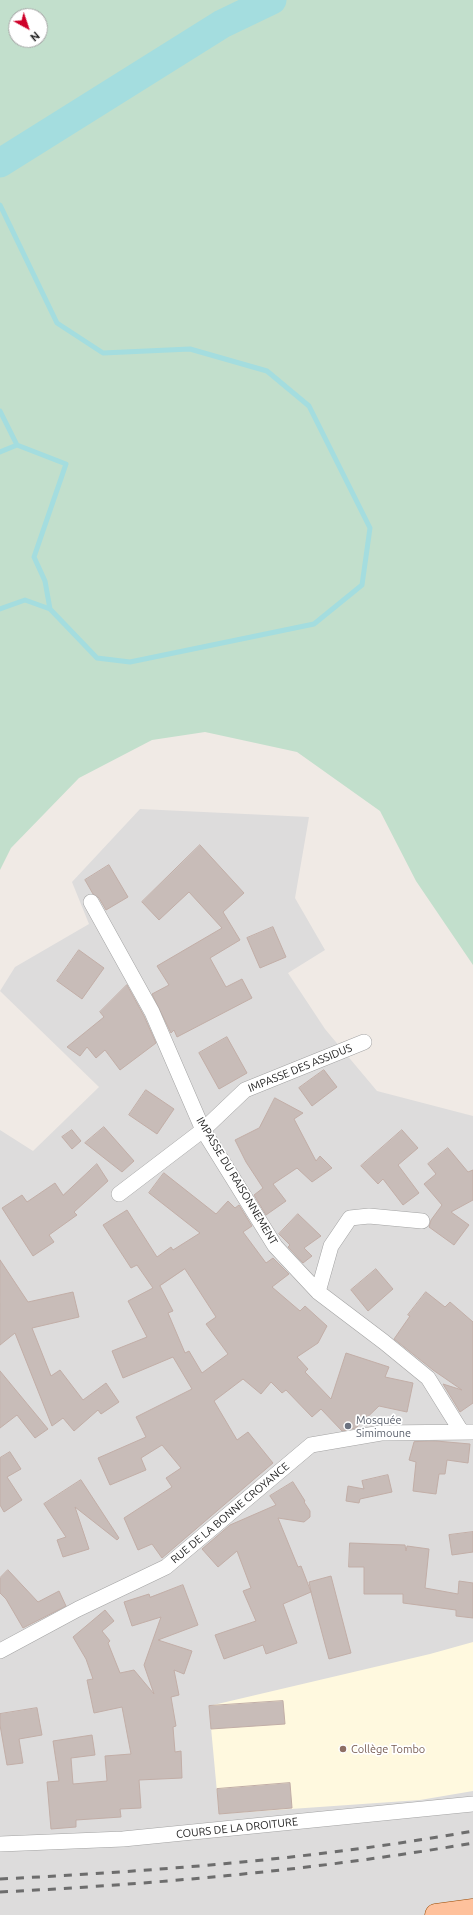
<!DOCTYPE html>
<meta charset="utf-8">
<style>
body{margin:0}
#map{position:relative;width:473px;height:1915px;overflow:hidden;background:#f0eae5;font-family:Ubuntu,sans-serif}
canvas{display:block}
.north{position:absolute;left:8px;top:8px;width:40px;height:40px;box-sizing:border-box;background:#fff;border:1px solid #a5a5a5;border-radius:50%;rotate:140deg;font-size:11px;font-weight:700;line-height:16px;text-align:center;color:#1f1f1f}
.north::after{content:'';display:block;margin:auto;width:14px;height:18px;background:#ce0029;clip-path:polygon(50% 0,100% 100%,50% 72%,0 100%)}
</style>
<div id="map">
<canvas width="473" height="1915"></canvas>
<div class="north">N</div>
</div>
<script>
const c = document.querySelector('canvas').getContext('2d');
c.lineJoin = 'round';
function paint(path, color) {
  c.fillStyle = color;
  c.fill(path, 'evenodd');
}
function strokePath(path, color, width, dash) {
  c.strokeStyle = color;
  c.lineWidth = width;
  c.lineCap = dash ? 'butt' : 'round';
  c.setLineDash(dash || []);
  c.stroke(path);
}
function label(font, color, halo, rows, align = 'center') {
  c.font = font + ' Ubuntu,sans-serif';
  c.lineWidth = 3.5;
  c.setLineDash([]);
  c.textBaseline = 'middle';
  c.strokeStyle = halo;
  c.fillStyle = color;
  for (const [text, x, y, turn = 0] of rows) {
    c.save();
    c.translate(x, y);
    c.rotate((+turn || 0) * Math.PI / 180);
    c.textAlign = isNaN(turn) ? turn : align;
    if (halo) c.strokeText(text, 0, 0);
    c.fillText(text, 0, 0);
    c.restore();
  }
}
paint(new Path2D(`
 M 140,809 L 309,817 L 295,898 L 325,950 L 288,973 L 325,1029 L 377,1091 L 473,1116 L 473,1915 L 0,1915 L 0,1130 L 33,1151 L 99,1087 L 0,991 L 15,967 L 89,924 L 72,882 Z`), '#dddcdc');
paint(new Path2D(`
 M 473,1642 L 473,1791 L 420,1800 L 219,1814 L 209,1706 L 430,1654 Z`), '#fff9df');
paint(new Path2D(`
 M 0,0 L 473,0 L 473,965 L 416,881 L 380,811 L 297,752 L 205,732 L 152,740 L 79,778 L 11,848 L 0,870 ZM 16,16 L 40,16 L 40,40 L 16,40 Z`), '#c2dfcc');
strokePath(new Path2D(`
 M 0,205 L 57,323 L 103,353 L 190,349 L 267,371 L 309,406 L 370,528 L 362,585 L 314,624 L 130,662 L 97,658 L 50,609 L 25,600 L 0,609
 M 0,411 L 17,445 L 66,464 L 34,557 L 45,581 L 50,609
 M 0,452 L 17,445`), '#a4dddf', 5);
strokePath(new Path2D(`
 M 0,163 L 222,24 L 272,0`), '#a4dddf', 29);
const building = new Path2D(`
 M 200,845 L 244,893 L 223,912 L 240,940 L 210,958 L 226,987 L 242,979 L 252,998 L 177,1037 L 174,1030 L 171,1033 L 152,994 L 169,985 L 157,966 L 222,928 L 189,892 L 159,920 L 142,902 Z
 M 109,865 L 128,897 L 106,910 L 99,898 L 93,894 L 85,880 Z
 M 273,927 L 286,957 L 260,968 L 247,938 Z
 M 79,950 L 104,968 L 82,999 L 57,981 Z
 M 127,985 L 144,1016 L 156,1043 L 120,1070 L 105,1050 L 96,1058 L 87,1047 L 80,1056 L 67,1047 L 104,1017 L 100,1012 Z
 M 227,1037 L 247,1073 L 219,1089 L 199,1053 Z
 M 324,1070 L 337,1087 L 312,1106 L 299,1088 Z
 M 146,1090 L 174,1109 L 157,1134 L 129,1115 Z
 M 275,1098 L 303,1113 L 294,1119 L 316,1161 L 320,1156 L 332,1168 L 312,1182 L 297,1168 L 273,1184 L 286,1201 L 266,1215 L 254,1195 L 263,1188 L 246,1162 L 235,1140 L 259,1128 Z
 M 104,1127 L 134,1161 L 122,1172 L 85,1143 Z
 M 72,1130 L 81,1141 L 72,1149 L 62,1137 Z
 M 402,1130 L 418,1148 L 398,1165 L 419,1193 L 403,1205 L 383,1179 L 378,1184 L 361,1166 Z
 M 448,1148 L 468,1172 L 473,1170 L 473,1200 L 451,1212 L 469,1225 L 454,1245 L 429,1227 L 431,1220 L 442,1205 L 424,1184 L 436,1174 L 428,1164 Z
 M 97,1164 L 108,1181 L 74,1212 L 77,1215 L 49,1235 L 54,1242 L 33,1256 L 2,1208 L 22,1195 L 27,1202 L 55,1183 L 63,1195 Z
 M 164,1173 L 216,1214 L 228,1201 L 235,1208 L 239,1205 L 252,1226 L 243,1232 L 266,1263 L 273,1258 L 289,1274 L 272,1287 L 300,1311 L 305,1306 L 327,1326 L 318,1343 L 297,1357 L 308,1369 L 305,1372 L 331,1399 L 346,1353 L 389,1367 L 385,1377 L 413,1383 L 407,1412 L 379,1406 L 356,1428 L 342,1431 L 321,1409 L 312,1417 L 286,1390 L 282,1393 L 271,1382 L 261,1394 L 243,1379 L 214,1401 L 237,1440 L 248,1432 L 273,1463 L 162,1558 L 152,1544 L 138,1550 L 124,1518 L 172,1487 L 166,1478 L 181,1468 L 162,1445 L 141,1458 L 146,1470 L 110,1485 L 98,1458 L 146,1437 L 136,1417 L 192,1389 L 173,1357 L 123,1378 L 112,1351 L 147,1337 L 128,1301 L 153,1288 L 137,1265 L 131,1268 L 103,1225 L 127,1210 L 157,1257 L 171,1247 L 173,1250 L 200,1233 L 149,1193 ZM 185,1269 L 216,1317 L 206,1324 L 228,1354 L 202,1373 L 189,1351 L 185,1353 L 168,1313 L 173,1311 L 160,1286 Z
 M 298,1214 L 321,1236 L 304,1248 L 312,1256 L 303,1263 L 288,1247 L 290,1245 L 279,1234 Z
 M 0,1260 L 28,1302 L 73,1292 L 79,1317 L 32,1328 L 51,1376 L 60,1370 L 83,1400 L 106,1383 L 119,1402 L 101,1414 L 98,1410 L 74,1431 L 63,1418 L 52,1426 L 15,1333 L 0,1345 Z
 M 376,1269 L 393,1289 L 368,1311 L 351,1290 Z
 M 426,1292 L 445,1307 L 450,1302 L 473,1322 L 473,1403 L 460,1412 L 443,1384 L 462,1390 L 433,1370 L 394,1339 L 410,1316 L 408,1315 Z
 M 0,1371 L 48,1429 L 35,1438 L 17,1415 L 0,1428 Z
 M 436,1441 L 470,1444 L 468,1463 L 447,1460 L 445,1474 L 439,1474 L 436,1494 L 413,1491 L 416,1462 L 409,1460 L 414,1442 Z
 M 10,1452 L 21,1469 L 7,1477 L 22,1500 L 4,1512 L 0,1505 L 0,1458 Z
 M 388,1475 L 392,1492 L 360,1499 L 359,1503 L 346,1501 L 348,1486 L 364,1489 L 362,1481 Z
 M 81,1480 L 119,1538 L 117,1540 L 75,1507 L 89,1549 L 63,1557 L 57,1540 L 66,1537 L 44,1504 Z
 M 293,1482 L 305,1501 L 304,1502 L 310,1511 L 310,1517 L 304,1522 L 278,1518 L 298,1567 L 301,1566 L 311,1592 L 309,1582 L 331,1576 L 351,1653 L 329,1659 L 311,1592 L 283,1604 L 297,1643 L 266,1654 L 263,1645 L 224,1659 L 215,1635 L 256,1621 L 243,1591 L 251,1588 L 237,1551 L 218,1567 L 202,1549 L 230,1525 L 276,1505 L 270,1496 Z
 M 473,1532 L 473,1552 L 452,1555 L 449,1535 Z
 M 350,1543 L 405,1545 L 406,1551 L 407,1546 L 429,1549 L 425,1588 L 458,1594 L 459,1581 L 473,1583 L 473,1618 L 456,1616 L 456,1610 L 403,1603 L 403,1594 L 364,1594 L 364,1567 L 349,1567 Z
 M 8,1570 L 38,1602 L 59,1591 L 66,1606 L 23,1628 L 6,1599 L 0,1593 L 0,1578 Z
 M 183,1585 L 198,1625 L 158,1640 L 192,1651 L 184,1674 L 174,1670 L 179,1695 L 171,1697 L 176,1726 L 173,1727 L 175,1752 L 181,1751 L 182,1778 L 139,1780 L 141,1808 L 120,1809 L 121,1817 L 76,1820 L 76,1827 L 51,1829 L 47,1782 L 59,1781 L 53,1741 L 92,1735 L 95,1755 L 71,1758 L 73,1784 L 107,1781 L 105,1756 L 131,1754 L 122,1707 L 94,1713 L 87,1680 L 93,1679 L 86,1659 L 73,1637 L 105,1610 L 114,1621 L 102,1631 L 110,1641 L 108,1643 L 120,1673 L 134,1670 L 154,1694 L 144,1665 L 161,1617 L 132,1626 L 124,1602 L 149,1594 L 150,1597 Z
 M 283,1701 L 285,1724 L 211,1729 L 209,1706 Z
 M 37,1708 L 42,1735 L 19,1739 L 23,1763 L 7,1765 L 0,1725 L 0,1714 Z
 M 290,1783 L 292,1808 L 219,1814 L 217,1789 Z`);
paint(building, '#c8bcb8');
strokePath(building, '#c2aea7', 1);
const minor = new Path2D(`
 M 91,902 L 152,1012 L 203,1130 L 275,1246 L 318,1292 L 384,1342 L 428,1378 L 461,1431
 M 119,1194 L 203,1130 L 245,1090 L 364,1042
 M 318,1292 L 331,1246 L 350,1218 L 369,1216 L 422,1221
 M 0,1651 L 78,1609 L 166,1567 L 311,1445 L 381,1433 L 473,1432
 M 0,1844 L 123,1839 L 473,1804`);
const primary = new Path2D(`
 M 436,1915 L 473,1910`);
strokePath(minor, '#a3a3a3', 16);
strokePath(primary, '#9a4900', 23);
strokePath(minor, '#fff', 15);
strokePath(primary, '#fec19c', 22);
strokePath(new Path2D(`
 M 0,1879 C 158,1871 317,1859 473,1831
 M 0,1892 C 158,1884 317,1870 473,1843`), '#6d6d6d', 3, [8, 8]);
for (const [x, y, r, color] of [
 [348,1426,4,"#6b7280"],
 [343,1749,4,"#8d6e63"]
]) {
  const dot = new Path2D();
  dot.arc(x, y, r, 0, 2 * Math.PI);
  c.fillStyle = color;
  c.fill(dot);
  strokePath(dot, '#fff', 1.5);
}
label('11px', '#1f1f1f', '#fff', [
 ["IMPASSE DES ASSIDUS",300,1068,-22],
 ["IMPASSE DU RAISONNEMENT",237,1181,59],
 ["RUE DE LA BONNE CROYANCE",230,1513,-40],
 ["COURS DE LA DROITURE",237,1828,-6]
]);
label('11px', '#5b616d', '#fff', [
 ["Mosquée",356,1420],
 ["Simimoune",356,1433]
], 'left');
label('11px', '#785e54', '#fff', [
 ["Collège Tombo",351,1749]
], 'left');
</script>
